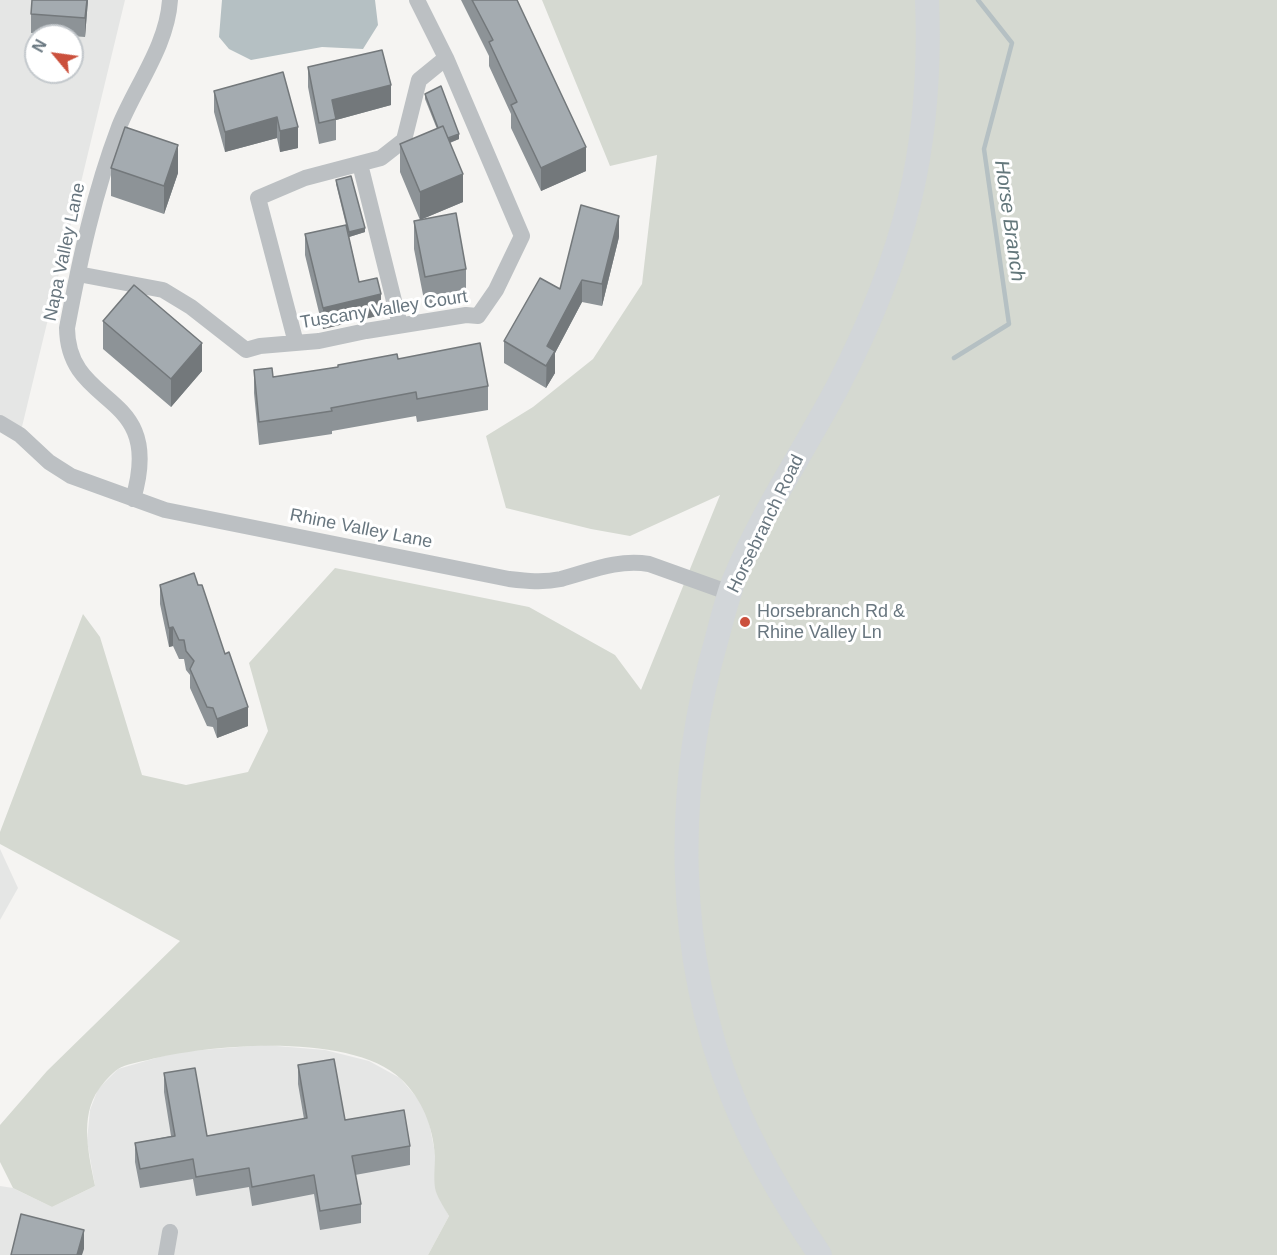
<!DOCTYPE html>
<style>
body{margin:0}
#map{position:relative;width:1277px;height:1255px;overflow:hidden;background:#f5f4f2;font-family:Arial,sans-serif}
canvas{display:block}
.north{position:absolute;left:24px;top:24px;width:60px;height:60px;box-sizing:border-box;background:#fff;border:2px solid #c3c8cc;border-radius:50%;rotate:299deg;font-size:16px;font-weight:700;line-height:24px;text-align:center;color:#68767f}
.north::after{content:'';display:block;margin:auto;width:21px;height:27px;background:#cb503c;clip-path:polygon(50% 0,100% 100%,50% 72%,0 100%)}
</style>
<div id="map">
<canvas width="1277" height="1255"></canvas>
<div class="north">N</div>
</div>
<script>
const c = document.querySelector('canvas').getContext('2d');
c.lineJoin = 'round';
function paint(path, color) {
  c.fillStyle = color;
  c.fill(path, 'evenodd');
}
function strokePath(path, color, width, dash) {
  c.strokeStyle = color;
  c.lineWidth = width;
  c.lineCap = dash ? 'butt' : 'round';
  c.setLineDash(dash || []);
  c.stroke(path);
}
function label(font, color, halo, rows, align = 'center') {
  c.font = font + ' Arial,sans-serif';
  c.lineWidth = 6;
  c.setLineDash([]);
  c.textBaseline = 'middle';
  c.strokeStyle = halo;
  c.fillStyle = color;
  for (const [text, x, y, turn = 0] of rows) {
    c.save();
    c.translate(x, y);
    c.rotate((+turn || 0) * Math.PI / 180);
    c.textAlign = isNaN(turn) ? turn : align;
    if (halo) c.strokeText(text, 0, 0);
    c.fillText(text, 0, 0);
    c.restore();
  }
}
paint(new Path2D(`
 M 0,0 L 125,0 L 20,435 L 0,423 ZM 36,36 L 72,36 L 72,72 L 36,72 Z
 M 0,849 L 18,888 L 0,920 Z
 M 265,1045 L 325,1050 L 369,1061 L 400,1078 L 419,1100 L 428,1117 L 435,1153 L 436,1191 L 449,1216 L 428,1255 L 0,1255 L 0,1186 L 13,1188 L 52,1207 L 95,1186 L 87,1141 L 90,1110 L 98,1089 L 118,1069 L 177,1052 Z`), '#e5e6e5');
paint(new Path2D(`
 M 542,0 L 1277,0 L 1277,1255 L 428,1255 L 449,1216 C 445,1209 439,1200 436,1192 C 433,1182 435,1167 435,1156 C 433,1126 422,1099 401,1079 C 352,1032 209,1044 148,1060 C 139,1062 126,1064 118,1069 C 112,1073 103,1083 99,1089 C 79,1117 89,1155 95,1186 L 52,1207 L 13,1188 L 0,1162 L 0,1125 L 47,1071 L 180,941 L 0,844 L 0,832 L 83,614 L 100,637 L 142,775 L 186,785 L 248,772 L 268,731 L 249,663 L 335,568 L 529,607 L 615,655 L 641,690 L 720,495 L 630,536 L 591,529 L 506,508 L 486,436 L 533,407 L 593,359 L 642,284 L 657,155 L 610,166 Z`), '#d5d9d1');
paint(new Path2D(`
 M 222,0 L 375,0 L 378,25 L 363,49 L 322,47 L 251,60 L 229,49 L 219,37 Z`), '#b5c0c3');
strokePath(new Path2D(`
 M 954,358 L 1009,324 L 984,149 L 1012,43 L 978,0`), '#b5c0c3', 4.5);
strokePath(new Path2D(`
 M 360,164 L 400,325
 M 78,274 L 163,290 L 191,307 L 246,350 L 260,346 L 319,341 L 366,331 L 466,315 L 478,316 L 496,290 L 522,236 L 446,58 L 417,0
 M 296,343 L 258,198 L 305,178 L 381,158 L 404,140 L 419,80 L 446,58
 M 0,423 L 20,435 L 49,462 L 71,476 L 165,510 L 509,579 C 526,581 543,583 561,579 C 591,571 617,559 649,564 L 730,593
 M 133,499 C 166,388 68,411 67,328 C 80,259 94,193 119,127 C 136,85 167,46 170,0
 M 166,1255 L 170,1232`), '#bcc0c3', 16);
strokePath(new Path2D(`
 M 820,1255 C 786,1205 755,1154 733,1098 C 674,953 674,786 717,638 C 722,619 727,599 734,580 C 762,512 804,451 838,386 C 905,256 933,146 927,0`), '#d2d6d9', 24);
paint(new Path2D(`
 M 88,0 L 85,37 L 31,33 L 31,14 Z
 M 461,0 L 517,0 L 586,171 L 541,191 L 511,128 L 511,114 L 489,66 L 489,56 Z
 M 308,67 L 391,105 L 336,120 L 336,140 L 319,144 L 308,87 Z
 M 283,72 L 298,148 L 280,152 L 277,138 L 225,152 L 214,112 L 214,91 Z
 M 425,94 L 459,139 L 450,143 L 463,202 L 420,220 L 466,269 L 466,297 L 425,305 L 414,249 L 414,221 L 420,220 L 400,172 L 400,144 L 437,129 L 425,99 Z
 M 111,168 L 178,173 L 164,214 L 111,196 Z
 M 336,180 L 365,232 L 349,237 L 359,282 L 381,315 L 323,329 L 305,255 L 305,234 L 346,225 L 336,184 Z
 M 619,237 L 602,306 L 582,302 L 555,353 L 555,373 L 546,388 L 504,363 L 504,341 Z
 M 103,321 L 202,371 L 171,407 L 103,349 Z
 M 398,359 L 488,386 L 488,410 L 417,422 L 416,416 L 332,431 L 332,434 L 259,445 L 254,393 L 254,370 L 273,377 Z
 M 160,585 L 248,726 L 217,738 L 213,727 L 207,726 L 190,688 L 190,675 L 186,670 L 184,659 L 179,659 L 173,646 L 169,647 L 160,604 Z
 M 298,1065 L 345,1120 L 410,1146 L 410,1165 L 355,1175 L 361,1204 L 361,1223 L 320,1230 L 314,1194 L 252,1206 L 249,1187 L 196,1196 L 193,1179 L 140,1188 L 135,1162 L 135,1143 L 171,1136 L 164,1092 L 164,1073 L 207,1136 L 304,1119 L 298,1084 Z`), '#8d9397');
paint(new Path2D(`
 M 87,0 L 88,0 L 85,37 L 85,18 Z
 M 391,85 L 391,105 L 336,120 L 332,100 Z
 M 277,117 L 277,138 L 225,152 L 225,132 Z
 M 298,127 L 298,148 L 280,152 L 280,131 Z
 M 459,134 L 459,139 L 443,145 L 443,141 Z
 M 178,145 L 178,173 L 164,214 L 164,186 Z
 M 586,147 L 586,171 L 541,191 L 541,168 Z
 M 463,174 L 463,202 L 420,220 L 420,192 Z
 M 619,216 L 619,237 L 602,306 L 602,284 Z
 M 365,228 L 365,232 L 349,237 L 349,232 Z
 M 582,280 L 582,302 L 555,353 L 555,373 L 546,388 L 547,346 Z
 M 381,294 L 381,315 L 323,329 L 323,308 Z
 M 202,343 L 202,371 L 171,407 L 171,379 Z
 M 173,627 L 173,646 L 169,647 L 169,628 Z
 M 248,707 L 248,726 L 217,738 L 217,719 Z
 M 84,1230 L 84,1249 L 82,1255 L 77,1255 Z`), '#73787b');
const building = new Path2D(`
 M 32,0 L 87,0 L 85,18 L 31,14 Z
 M 472,0 L 517,0 L 586,147 L 541,168 L 511,105 L 517,102 L 489,42 L 493,40 Z
 M 382,50 L 391,85 L 332,100 L 336,119 L 319,123 L 308,67 Z
 M 283,72 L 298,127 L 280,131 L 277,117 L 225,132 L 214,91 Z
 M 441,86 L 459,134 L 448,138 L 443,126 L 438,128 L 425,94 Z
 M 443,126 L 463,174 L 420,192 L 400,144 Z
 M 125,127 L 178,145 L 164,186 L 111,168 Z
 M 351,176 L 365,228 L 349,232 L 336,180 Z
 M 581,205 L 619,216 L 602,284 L 582,280 L 547,346 L 555,351 L 546,366 L 504,341 L 540,278 L 560,289 Z
 M 456,213 L 466,269 L 425,277 L 414,221 Z
 M 346,225 L 359,282 L 377,278 L 381,294 L 323,308 L 305,234 Z
 M 134,285 L 202,343 L 171,379 L 103,321 Z
 M 480,343 L 488,386 L 417,399 L 416,392 L 331,408 L 332,411 L 259,422 L 254,370 L 272,368 L 273,377 L 338,367 L 338,365 L 397,354 L 398,359 Z
 M 194,573 L 198,585 L 202,585 L 225,654 L 229,652 L 248,707 L 217,719 L 213,708 L 207,707 L 190,669 L 194,661 L 186,651 L 184,640 L 179,640 L 173,627 L 169,628 L 160,585 Z
 M 334,1059 L 345,1120 L 404,1110 L 410,1146 L 352,1156 L 361,1204 L 320,1211 L 314,1175 L 252,1187 L 249,1168 L 196,1177 L 193,1159 L 140,1169 L 135,1143 L 175,1136 L 164,1073 L 195,1068 L 207,1136 L 307,1118 L 298,1065 Z
 M 21,1214 L 84,1230 L 77,1255 L 11,1255 Z`);
paint(building, '#a4abb0');
strokePath(building, '#73787b', 1.5);
for (const [x, y, r, color] of [
 [745,622,6,"#cb503c"]
]) {
  const dot = new Path2D();
  dot.arc(x, y, r, 0, 2 * Math.PI);
  c.fillStyle = color;
  c.fill(dot);
  strokePath(dot, '#fff', 2);
}
label('18px', '#68767f', '#fff', [
 ["Napa Valley Lane",65,252,-78],
 ["Tuscany Valley Court",384,310,-9],
 ["Horsebranch Road",766,524,-64],
 ["Rhine Valley Lane",361,529,11]
]);
label('18px', '#68767f', '#fff', [
 ["Horsebranch Rd &",757,612],
 ["Rhine Valley Ln",757,633]
], 'left');
label('italic 20px', '#63777b', '#fff', [
 ["Horse Branch",1009,221,82]
]);
</script>
